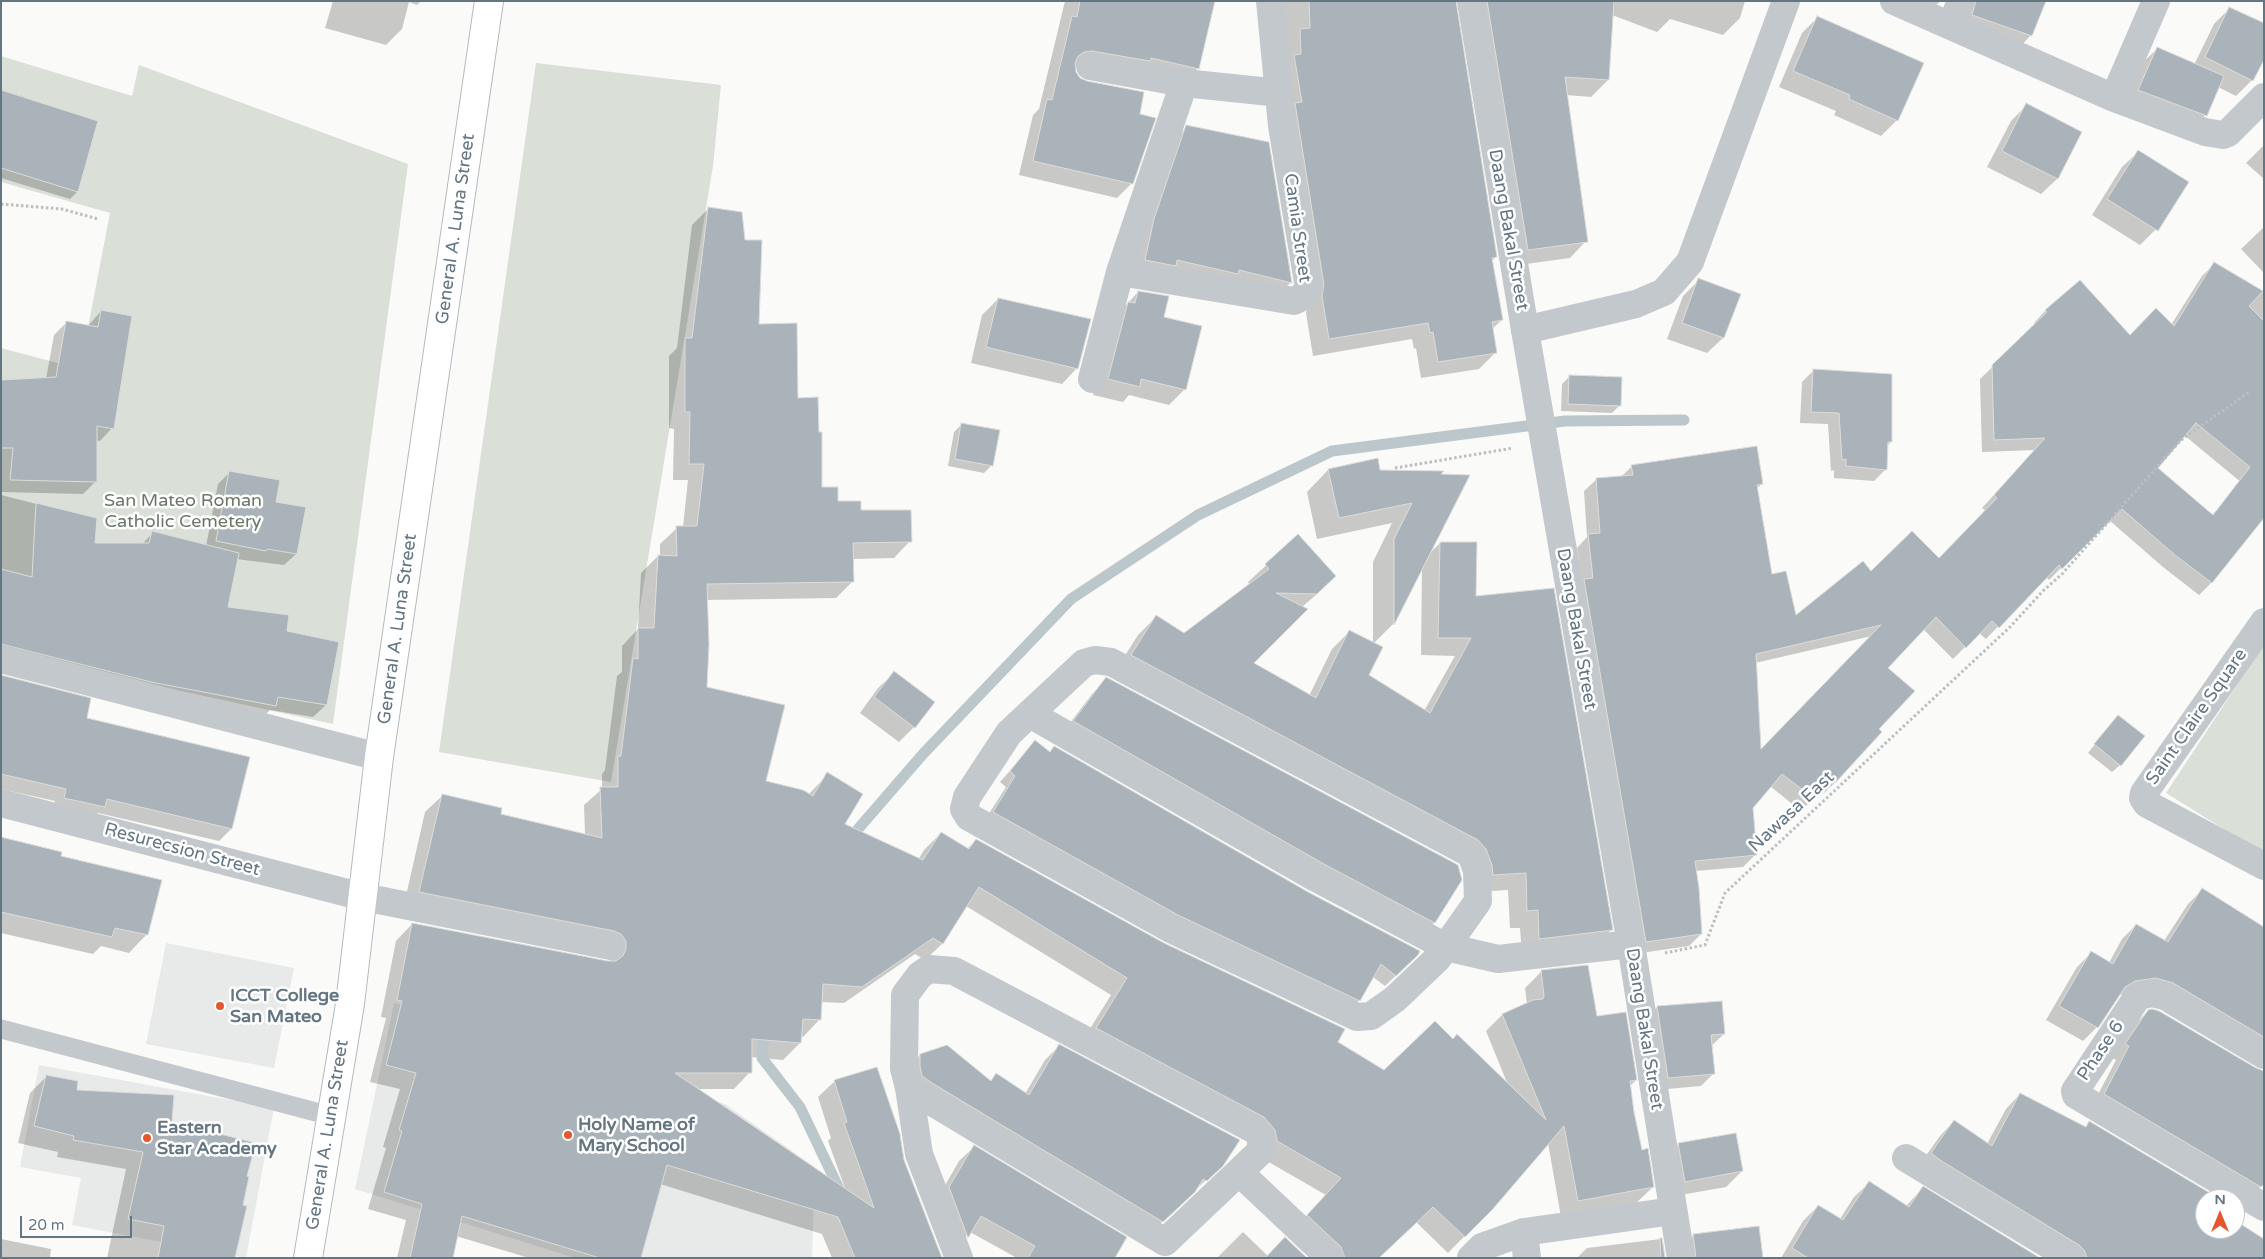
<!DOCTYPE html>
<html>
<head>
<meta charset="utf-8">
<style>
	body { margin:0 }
	#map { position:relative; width:2265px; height:1259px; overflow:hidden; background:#fafaf8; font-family:"Varela Round",sans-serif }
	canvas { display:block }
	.frame { position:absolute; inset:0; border:2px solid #657683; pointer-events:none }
	.north { position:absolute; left:2195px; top:1189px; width:50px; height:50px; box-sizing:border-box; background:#fff; border:1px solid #c1c8cd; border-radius:50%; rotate:0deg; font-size:14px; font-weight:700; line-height:20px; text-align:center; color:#657683 }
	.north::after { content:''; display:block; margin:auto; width:18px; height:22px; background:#e4572e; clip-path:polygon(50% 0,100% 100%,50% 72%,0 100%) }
	.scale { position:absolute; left:20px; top:1216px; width:112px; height:22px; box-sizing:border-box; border:2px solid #657683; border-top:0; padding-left:6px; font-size:15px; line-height:18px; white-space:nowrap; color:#657683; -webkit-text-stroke:4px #fff; paint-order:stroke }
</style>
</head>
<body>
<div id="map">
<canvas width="2265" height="1259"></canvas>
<div class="frame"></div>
<div class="north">N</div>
<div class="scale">20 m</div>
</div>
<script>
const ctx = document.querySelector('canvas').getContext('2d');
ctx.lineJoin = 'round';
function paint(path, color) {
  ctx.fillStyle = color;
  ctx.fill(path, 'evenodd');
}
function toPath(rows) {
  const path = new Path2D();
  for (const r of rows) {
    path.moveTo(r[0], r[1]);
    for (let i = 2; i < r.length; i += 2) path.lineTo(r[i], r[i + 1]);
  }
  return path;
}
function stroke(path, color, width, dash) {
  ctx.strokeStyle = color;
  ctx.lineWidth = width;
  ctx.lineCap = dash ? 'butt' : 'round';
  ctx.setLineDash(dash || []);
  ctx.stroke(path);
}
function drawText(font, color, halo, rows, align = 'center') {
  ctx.font = font + ' "Varela Round",sans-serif';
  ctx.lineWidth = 5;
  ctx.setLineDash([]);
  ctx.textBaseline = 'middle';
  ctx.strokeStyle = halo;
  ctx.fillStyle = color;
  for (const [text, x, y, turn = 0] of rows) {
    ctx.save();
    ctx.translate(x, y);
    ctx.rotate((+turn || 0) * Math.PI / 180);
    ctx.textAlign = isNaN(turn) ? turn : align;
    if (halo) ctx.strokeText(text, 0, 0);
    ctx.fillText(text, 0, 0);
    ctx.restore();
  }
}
paint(toPath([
	[166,943,294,968,274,1068,146,1044],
	[394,1003,477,1022,725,1104,815,1167,812,1258,575,1258,355,1189],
	[39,1065,274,1108,246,1258,72,1225,81,1178,20,1167]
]), '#e8e9e9');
paint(toPath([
	[1,56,132,96,139,65,408,164,333,724,1,652,1,348,80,369,110,213,1,182],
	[536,63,721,85,713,166,611,782,439,752],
	[2264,644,2264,854,2166,793]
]), '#dadfd7');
paint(toPath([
	[333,1,421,1,417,5,409,2,402,29,386,45,325,28],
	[1065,1,1214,1,1198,68,1183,83,1073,65,1074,71,1079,79,1138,115,1132,183,1117,198,1019,175,1033,115,1039,109],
	[1281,1,1438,1,1496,257,1491,261,1502,320,1492,329,1496,352,1479,369,1421,378,1416,348,1414,349,1412,339,1313,356,1306,313,1308,303],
	[1473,1,1745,1,1740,18,1723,35,1670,19,1657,32,1612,15,1608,80,1591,97,1566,95,1586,241,1570,258,1511,266],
	[1914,1,1941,1,1932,8],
	[1949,1,2045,1,2031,35,2016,51,1961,18],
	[2230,8,2252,80,2236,96,2218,87,2205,115,2190,131,2124,106,2141,64,2157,49,2194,65,2214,24],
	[1817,18,1897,120,1881,136,1834,115,1836,111,1779,87,1802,33],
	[1,90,25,97,24,99,85,166,77,192,70,199,1,178],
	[2027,105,2080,133,2057,179,2041,194,1987,167,2011,121],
	[1187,127,1291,282,1277,296,1132,274,1173,141],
	[2264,145,2264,179,2246,163],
	[2138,152,2156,229,2140,245,2092,215,2122,167],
	[708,209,744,241,758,325,797,399,821,488,836,503,859,512,910,541,894,558,853,559,853,581,836,598,706,600,706,688,765,782,809,794,828,774,843,825,918,860,924,850,941,833,967,849,976,840,1336,1043,1385,1072,1452,1041,1508,1085,1486,1031,1502,1015,1527,1004,1525,988,1542,971,1596,1017,1636,1080,1630,1086,1633,1112,1641,1151,1653,1187,1636,1203,1561,1217,1548,1143,1491,1209,1448,1253,1416,1222,1378,1258,1318,1258,1291,1232,1326,1195,1260,1157,1258,1147,1080,1045,1111,995,966,906,942,944,925,960,915,954,844,1003,821,1002,819,1020,803,1037,800,1036,800,1043,783,1060,750,1057,750,1072,734,1089,696,1089,846,1191,828,1141,831,1138,818,1097,835,1081,903,1160,940,1258,832,1258,822,1234,660,1184,639,1258,529,1258,456,1236,452,1258,397,1258,406,1220,368,1209,386,1148,383,1147,400,1089,370,1082,386,1018,381,1017,396,941,412,924,610,962,609,958,403,909,425,812,442,796,499,815,585,835,584,805,602,789,602,774,605,770,617,676,622,672,622,646,638,629,641,573,658,556,660,556,660,544,677,528,683,527,688,480,673,480,674,429,669,428,669,356,677,348,692,225],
	[2264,227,2264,273,2241,249],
	[2214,264,2264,293,2264,460,2242,483,2184,435,2157,468,2212,515,2219,508,2212,582,2199,595,2163,567,2109,520,2049,580,2046,577,1986,639,1979,633,1953,659,1923,629,1887,668,1878,729,1880,732,1836,782,1823,794,1821,791,1801,811,1770,786,1751,808,1756,854,1743,867,1695,871,1701,934,1689,946,1634,954,1577,548,1587,537,1584,491,1597,479,1621,477,1632,466,1762,484,1756,489,1771,576,1795,617,1871,573,1939,560,1986,511,1982,508,2035,450,1982,452,1980,379,2036,325,2034,323,2046,310,2130,337,2171,325,2202,276],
	[1872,636,1759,752,1755,663],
	[1699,280,1723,338,1707,353,1667,339,1683,296],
	[1138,292,1162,318,1185,389,1169,405,1129,395,1123,402,1093,395,1113,319],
	[998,299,1077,368,1062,384,971,363,982,315],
	[101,311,112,428,100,441,96,440,96,481,83,494,1,492,1,381,46,379,54,335,67,322,88,326],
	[1814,370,1891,442,1887,446,1886,469,1874,481,1834,478,1834,470,1831,471,1828,424,1800,423,1802,382],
	[1570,376,1620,405,1612,413,1561,411,1562,384],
	[962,424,992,465,984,473,948,466,954,432],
	[1377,460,1379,471,1441,472,1429,554,1440,543,1474,598,1611,930,1594,948,1522,956,1520,928,1510,928,1508,890,1475,892,1468,866,1114,673,1138,635,1156,617,1184,634,1250,585,1248,582,1298,536,1317,594,1302,607,1252,663,1309,696,1332,649,1350,631,1373,643,1373,562,1392,523,1317,539,1307,492,1328,470],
	[1422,567,1421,655,1455,656,1424,711,1368,676,1374,643,1393,624],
	[230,472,274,503,304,508,296,554,284,565,236,559,226,608,286,632,326,705,313,717,270,710,262,718,1,659,1,495,96,519,93,544,142,544,153,533,206,546,218,484],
	[894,673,914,727,899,742,860,713,878,688],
	[1,677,85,719,231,829,219,841,98,813,91,819,52,811,55,801,1,789],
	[1107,679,1460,879,1434,923,1419,937,1060,736,1092,694],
	[2111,724,2120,765,2112,772,2088,753],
	[1035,742,1049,753,1417,955,1385,986,1373,977,1359,1000,1348,1011,983,823,1006,787,1000,782],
	[1,838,147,934,129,953,101,946,93,954,1,933],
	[2202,890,2264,981,2264,1061,2141,991,2119,995,2097,1027,2083,1041,2046,1020,2077,967,2091,953,2109,963,2122,939,2136,925,2164,941,2188,904],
	[1657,1007,1724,1034,1711,1046,1713,1074,1701,1086,1656,1090,1645,1020],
	[2148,1011,2256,1070,2260,1187,2247,1200,2091,1108,2116,1060,2112,1058,2134,1025],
	[1059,1046,1206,1180,1147,1236,906,1069,920,1055,989,1082,996,1075,1025,1094,1045,1060],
	[47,1076,75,1091,171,1123,246,1177,234,1258,107,1258,126,1169,57,1157,58,1152,18,1143,30,1093],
	[2020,1094,2084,1128,2090,1123,2218,1199,2205,1199,2205,1229,2235,1229,2235,1209,2238,1222,2264,1239,2264,1258,2063,1258,1917,1168,1940,1136,1954,1121,1987,1144,2006,1109],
	[1679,1144,1742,1171,1726,1187,1669,1197,1663,1160],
	[974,1147,1113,1258,1017,1258,970,1232,953,1251,935,1203,959,1161],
	[1869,1183,1906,1206,1923,1188,2038,1258,1781,1258,1803,1221,1818,1206,1840,1219,1854,1197],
	[1243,1232,1268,1256,1305,1258,1217,1258],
	[1694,1235,1762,1258,1680,1258,1679,1250],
	[1,1239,51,1249,50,1258,1,1258],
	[1661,1239,1665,1258,1577,1258,1587,1248]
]), '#0003');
stroke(toPath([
	[851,842,858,829,923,754,1071,599,1198,515,1332,451,1565,421,1684,420],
	[765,1026,762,1058,800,1107,842,1195]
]), '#bbc7cb', 11);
const building = toPath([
	[1080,1,1215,1,1199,69,1151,58,1150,61,1092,51,1084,52,1078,56,1075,63,1076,72,1080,78,1087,81,1144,92,1140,114,1156,118,1133,184,1033,161,1047,99,1052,100,1072,16,1077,17,1080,1],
	[1309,1,1456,1,1497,257,1492,258,1503,320,1492,322,1497,353,1438,362,1433,332,1430,333,1428,323,1329,339,1322,296,1324,285,1295,103,1302,102,1294,55,1301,54,1300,29,1310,28,1309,1],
	[1487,1,1614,1,1609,80,1565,77,1588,242,1528,250,1487,1],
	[1976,1,2046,1,2032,36,1972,15,1976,1],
	[2229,7,2264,23,2264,60,2253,81,2205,57,2229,7],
	[1817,16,1924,63,1898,121,1849,99,1850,95,1793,71,1817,16],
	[2157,47,2224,76,2207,116,2138,90,2157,47],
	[1,90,98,121,78,192,1,168,1,90],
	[2026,103,2082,132,2058,179,2002,151,2026,103],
	[1186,125,1269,142,1292,283,1239,270,1238,274,1177,260,1176,266,1145,260,1154,219,1186,125],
	[2138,150,2189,182,2158,231,2107,199,2138,150],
	[708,207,742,212,745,240,762,240,759,324,797,323,798,398,818,397,819,432,822,432,822,487,838,487,838,501,861,501,861,510,911,510,912,542,853,543,854,582,707,584,709,645,707,687,785,705,766,781,803,790,813,796,827,772,863,794,845,824,923,860,941,832,969,849,976,839,1164,943,1345,1029,1338,1042,1384,1070,1435,1021,1453,1039,1457,1034,1546,1120,1502,1014,1533,1000,1543,999,1544,996,1541,970,1588,965,1597,1016,1626,1012,1637,1080,1630,1081,1634,1112,1642,1150,1648,1148,1654,1187,1578,1201,1564,1126,1492,1210,1465,1237,1433,1207,1379,1258,1345,1258,1341,1247,1307,1215,1341,1178,1277,1141,1275,1130,1264,1117,1096,1028,1127,978,979,887,943,944,933,938,862,987,823,984,821,1020,803,1019,801,1043,752,1039,752,1073,675,1073,874,1208,844,1123,847,1122,834,1080,877,1067,900,1134,904,1160,942,1258,855,1258,838,1217,667,1165,641,1258,600,1258,462,1216,453,1258,410,1258,422,1204,384,1192,402,1131,399,1130,416,1073,386,1065,402,1001,397,1000,412,923,608,961,616,961,623,956,626,949,626,941,621,934,614,931,419,892,442,794,502,808,501,814,602,838,600,787,618,787,618,756,621,756,633,658,638,659,638,628,654,628,658,555,677,556,676,526,697,526,704,464,689,464,690,412,685,412,685,338,692,338,708,207],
	[2214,262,2263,291,2249,306,2264,321,2264,518,2212,583,2175,555,2122,509,2062,569,2059,565,1999,628,1992,621,1966,648,1936,617,1888,668,1915,691,1879,729,1882,732,1836,782,1834,780,1815,799,1782,774,1753,808,1757,855,1695,861,1699,888,1702,934,1646,942,1584,579,1593,578,1588,534,1600,533,1596,478,1633,475,1631,465,1757,446,1763,484,1757,485,1772,574,1786,571,1796,615,1863,561,1871,571,1912,531,1939,558,1997,498,1994,495,2045,438,1994,440,1992,365,2047,312,2045,310,2080,280,2130,335,2156,308,2174,326,2214,262],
	[2196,423,2250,467,2213,515,2158,468,2196,423],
	[1881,625,1761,749,1756,654,1881,625],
	[1698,278,1741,294,1724,338,1682,323,1698,278],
	[1138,291,1169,296,1164,317,1202,326,1186,390,1141,379,1140,387,1108,379,1128,302,1135,303,1138,291],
	[998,298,1091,319,1078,369,986,347,998,298],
	[101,310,132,316,114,429,97,426,97,482,10,480,13,448,1,448,1,380,56,377,66,321,98,327,101,310],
	[1813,369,1892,374,1892,442,1888,442,1887,470,1846,466,1846,459,1842,460,1839,413,1811,412,1813,369],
	[1569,375,1622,377,1621,406,1568,404,1569,375],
	[961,423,1000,430,993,466,955,459,961,423],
	[1378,458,1380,470,1444,471,1441,474,1470,475,1394,625,1394,539,1412,503,1339,518,1328,469,1378,458],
	[229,471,280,480,276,502,306,507,297,554,267,549,266,551,216,541,229,471],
	[36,503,97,518,95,543,149,543,152,531,239,553,228,607,289,615,287,631,339,642,327,705,278,697,276,706,151,682,1,644,1,569,32,577,36,503],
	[1298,534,1336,576,1317,594,1276,593,1308,609,1254,663,1316,698,1349,630,1383,647,1369,675,1430,713,1471,638,1438,638,1440,542,1477,542,1476,596,1554,588,1613,930,1539,939,1538,910,1527,911,1526,873,1493,875,1492,865,1486,849,1478,840,1131,655,1156,615,1184,633,1269,569,1265,564,1298,534],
	[894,671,935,702,915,728,874,697,894,671],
	[1,675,91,698,87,718,250,757,232,829,107,799,105,807,64,798,66,789,1,774,1,675],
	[1106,677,1458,865,1462,880,1435,923,1324,864,1073,721,1106,677],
	[2118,715,2145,736,2121,766,2094,744,2118,715],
	[1035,740,1050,752,1054,746,1308,892,1420,951,1418,955,1396,976,1381,964,1360,1001,1178,915,993,812,1015,776,1010,771,1035,740],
	[1,837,62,852,61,856,162,880,148,935,115,928,112,937,1,912,1,837],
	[2202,888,2264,927,2264,1037,2173,983,2156,978,2135,981,2125,987,2098,1028,2059,1006,2091,951,2113,964,2136,924,2168,942,2202,888],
	[1722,1001,1725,1034,1711,1035,1715,1074,1668,1078,1657,1006,1722,1001],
	[2152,1009,2159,1011,2256,1068,2264,1071,2264,1184,2261,1187,2104,1094,2129,1046,2125,1044,2148,1010,2152,1009],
	[1059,1044,1240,1140,1223,1166,1207,1181,1203,1179,1195,1192,1163,1222,932,1083,922,1076,920,1066,920,1054,947,1045,991,1081,996,1073,1029,1095,1059,1044],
	[46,1075,78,1081,77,1090,174,1095,172,1122,256,1143,247,1176,249,1177,243,1205,247,1206,235,1258,158,1258,164,1226,128,1219,143,1152,73,1140,74,1136,34,1126,46,1075],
	[2020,1093,2086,1127,2089,1121,2220,1199,2205,1199,2205,1229,2235,1229,2235,1208,2245,1214,2239,1223,2264,1239,2264,1258,2087,1258,2084,1250,2079,1245,1940,1160,1931,1153,1954,1120,1992,1146,2020,1093],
	[1736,1133,1743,1171,1685,1182,1678,1143,1736,1133],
	[974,1145,1127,1237,1115,1258,1028,1258,1035,1246,981,1216,968,1238,949,1187,974,1145],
	[1869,1181,1909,1207,1923,1186,2040,1258,1808,1258,1792,1248,1818,1205,1843,1220,1869,1181],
	[1759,1226,1763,1258,1696,1258,1693,1234,1759,1226],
	[1285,1237,1307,1258,1265,1258,1285,1237],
	[1660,1238,1662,1238,1665,1258,1661,1258,1660,1238]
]);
paint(building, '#aab3b9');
stroke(building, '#dcdcda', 1);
const primary = toPath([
	[308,1258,350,1004,379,757,489,1]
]);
stroke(primary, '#b5babe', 30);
stroke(toPath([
	[1,204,62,209,98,219],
	[1395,468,1513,448],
	[1665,953,1705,945,1725,893,2010,627,2043,591,2062,574,2181,440,2249,392]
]), '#bbbfc2', 3, [2.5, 2.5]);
stroke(toPath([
	[1,1029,331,1116]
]), '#c3c8cc', 19);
stroke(toPath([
	[1894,1,2114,98,2205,132,2223,135,2228,133,2264,97],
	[1951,26,1961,1],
	[1090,66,1184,83,1280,93],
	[2114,98,2156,1],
	[1120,272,1294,301,1302,297,1309,288,1282,126,1270,1],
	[1525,330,1636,304,1664,292,1690,262,1786,1],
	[1092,379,1120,272,1184,83],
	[2264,622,2144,793,2143,798,2147,804,2264,866],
	[1,659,379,757],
	[1095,660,1111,662,1471,854,1477,870,1478,901,1438,958,1395,999,1371,1016,1357,1017,1171,929,969,817,964,809,967,797,1009,733,1084,663,1095,660],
	[1030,714,1316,878,1446,947,1498,959,1631,944],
	[1,803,363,897,611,946],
	[929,969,954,971,1257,1131,1261,1138,1261,1151,1165,1242,909,1088,904,1068,905,995,920,975,929,969],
	[2264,1055,2165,996,2152,993,2138,996,2075,1091,2076,1095,2264,1207],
	[909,1088,919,1154,959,1258],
	[1906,1158,2071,1258],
	[1240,1173,1330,1258],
	[1524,1232,1527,1258],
	[1471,1258,1482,1247,1524,1232,1673,1211]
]), '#c3c8cc', 28);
stroke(toPath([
	[1471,1,1525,330,1631,944,1681,1258]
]), '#c3c8cc', 28);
stroke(primary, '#fff', 28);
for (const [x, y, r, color] of [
	[220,1006,5,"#e4572e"],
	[568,1135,5,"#e4572e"],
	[147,1138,5,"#e4572e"]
]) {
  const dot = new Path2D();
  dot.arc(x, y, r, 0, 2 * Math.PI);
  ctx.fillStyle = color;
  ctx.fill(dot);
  stroke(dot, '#fff', 2);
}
drawText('18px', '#657683', '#fff', [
	["Camia Street",1297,228,82],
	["General A. Luna Street",456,229,-82],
	["Daang Bakal Street",1508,230,80],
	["General A. Luna Street",398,629,-82],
	["Daang Bakal Street",1576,629,80],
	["Saint Claire Square",2197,717,-55],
	["Nawasa East",1792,812,-43],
	["Resurecsion Street",182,850,15],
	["Daang Bakal Street",1644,1029,81],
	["Phase 6",2101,1051,-56],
	["General A. Luna Street",328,1135,-81]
]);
drawText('18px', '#687a64', '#fff', [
	["San Mateo Roman",183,501],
	["Catholic Cemetery",183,522]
]);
drawText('bold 18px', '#657683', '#fff', [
	["ICCT College",230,996],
	["San Mateo",230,1017],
	["Holy Name of",578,1125],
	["Mary School",578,1146],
	["Eastern",157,1128],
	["Star Academy",157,1149]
], 'left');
</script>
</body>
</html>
